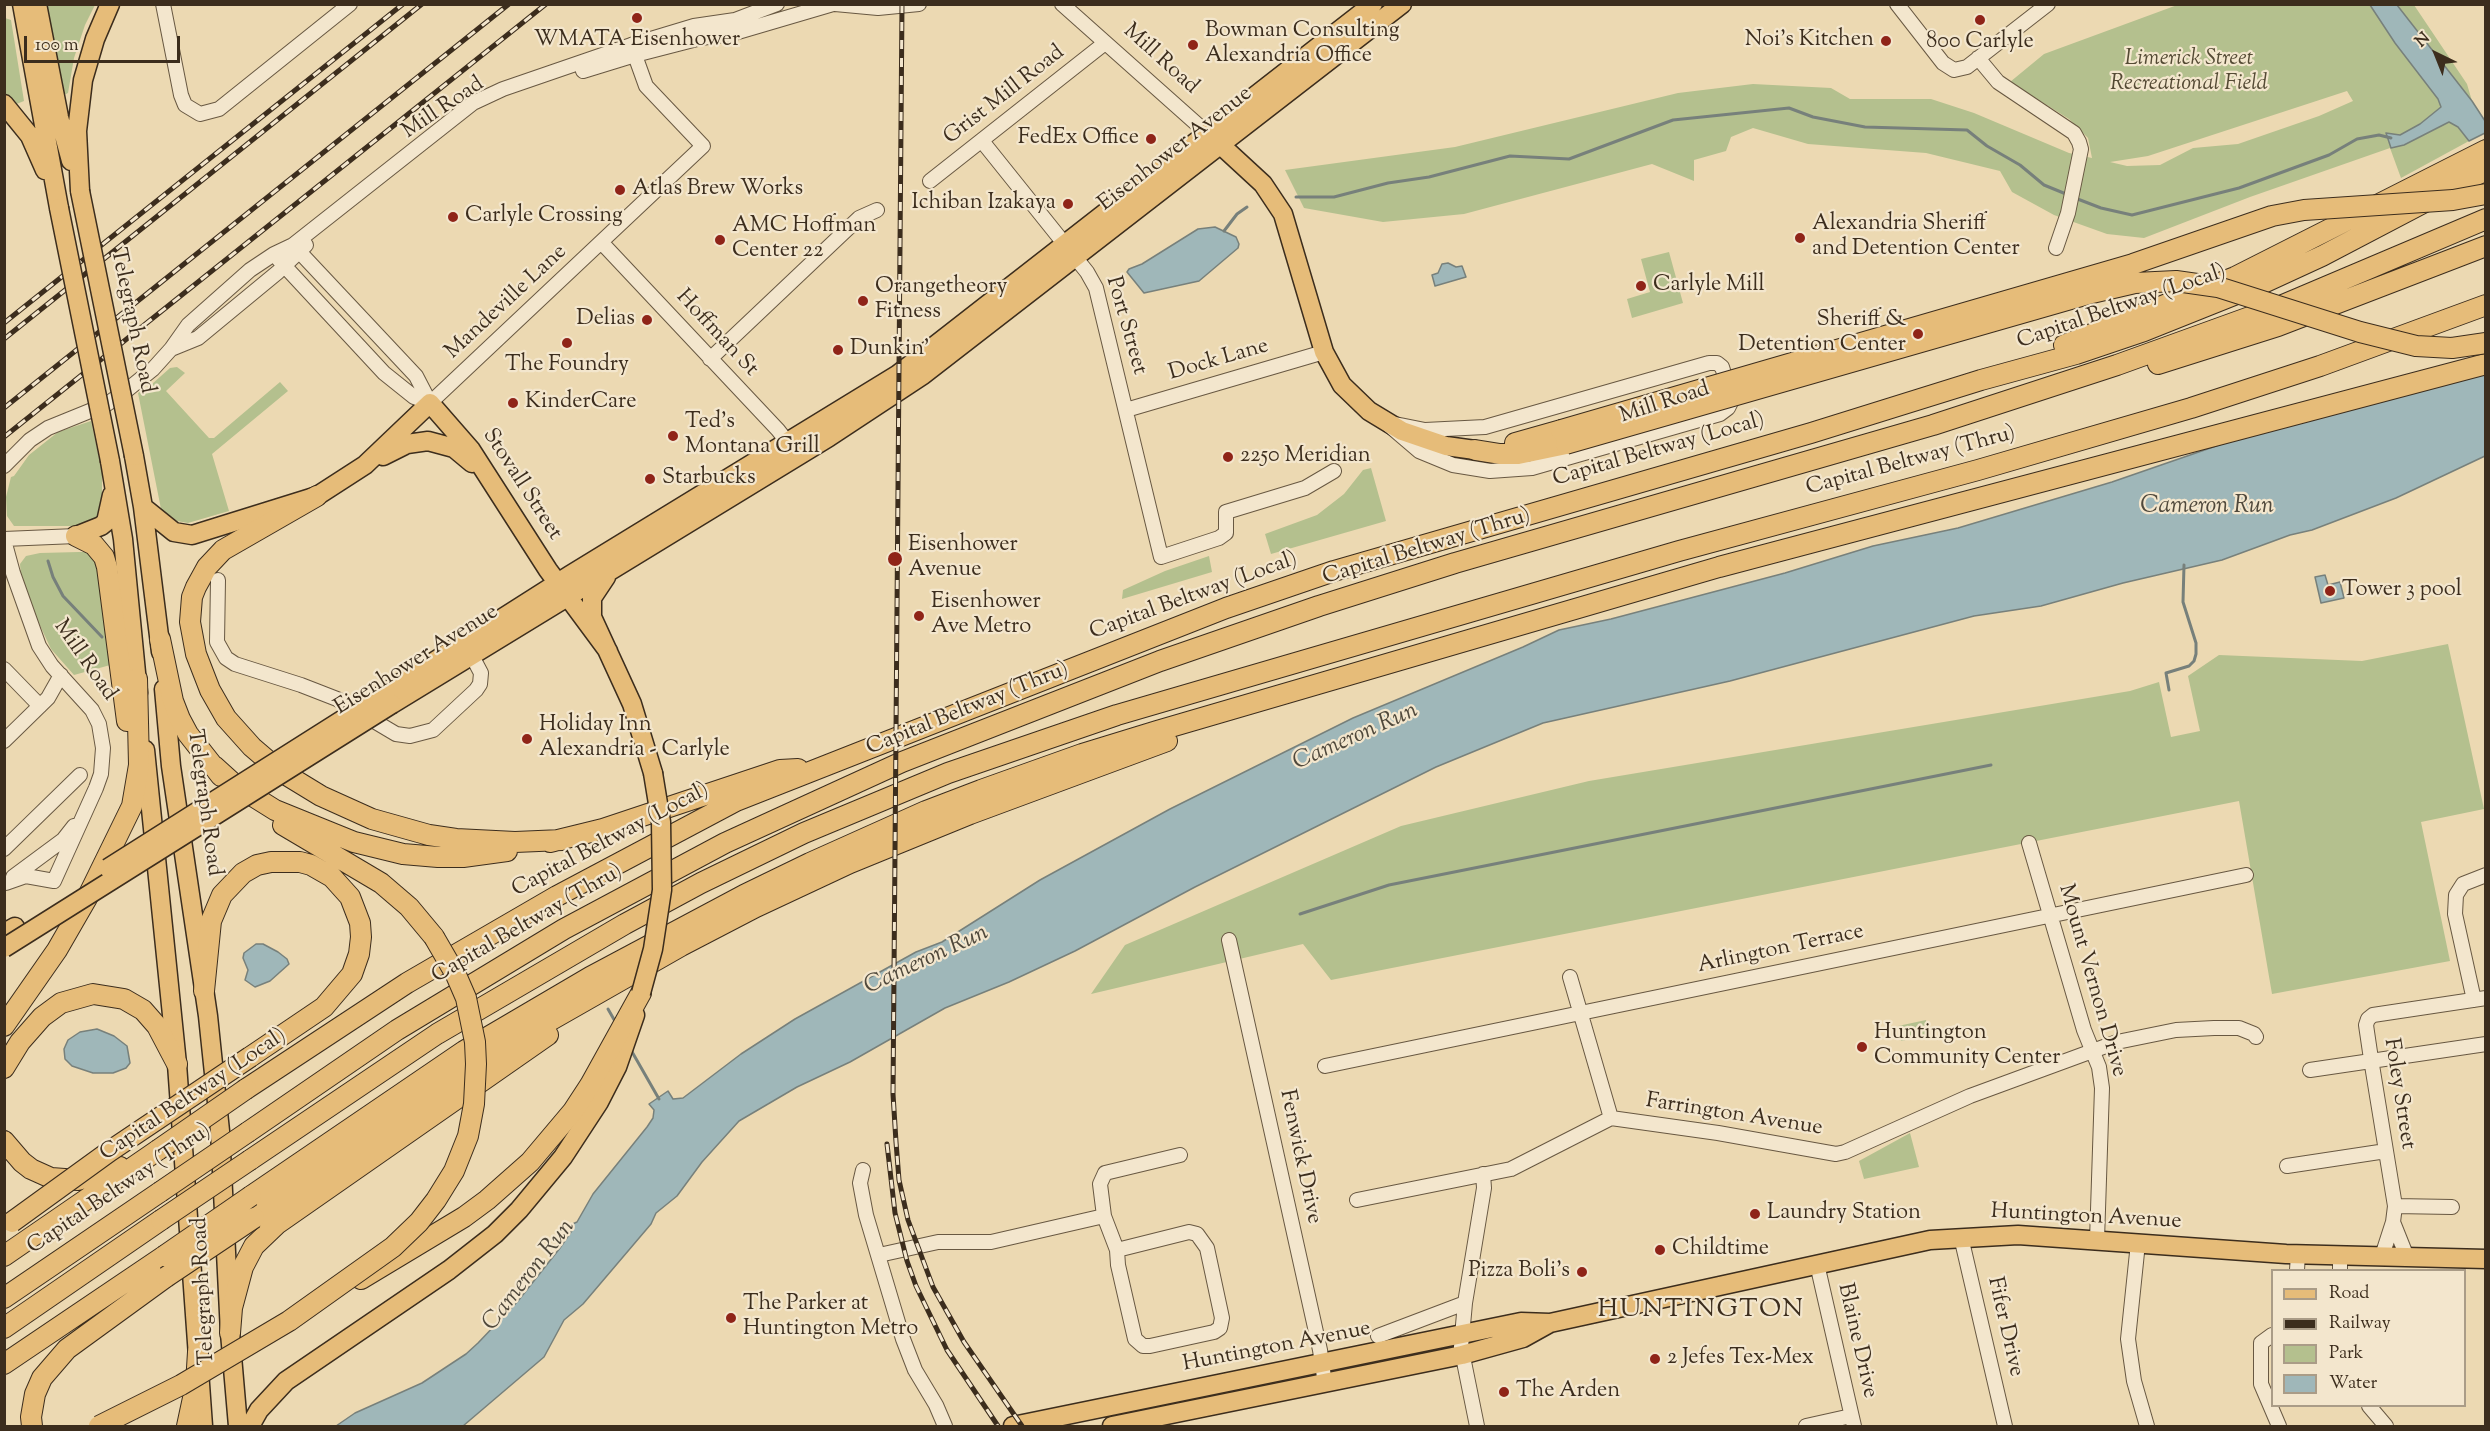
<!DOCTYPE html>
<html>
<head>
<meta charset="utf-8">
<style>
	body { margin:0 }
	#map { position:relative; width:2490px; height:1431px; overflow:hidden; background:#ecd9b2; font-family:"Sorts Mill Goudy",serif }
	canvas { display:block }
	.frame { position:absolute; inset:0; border:6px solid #3c2d1d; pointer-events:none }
	.legend { position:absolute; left:2271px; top:1269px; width:195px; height:138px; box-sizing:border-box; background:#f3e6cd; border:2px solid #aa9c87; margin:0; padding:8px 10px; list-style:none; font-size:18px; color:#3c2d1d }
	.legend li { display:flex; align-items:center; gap:12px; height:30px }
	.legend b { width:30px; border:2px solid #aa9c87 }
	.north { position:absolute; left:2406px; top:24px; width:60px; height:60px; -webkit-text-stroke:4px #f3e6cd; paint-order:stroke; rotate:317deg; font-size:16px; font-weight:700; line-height:24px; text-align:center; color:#3c2d1d }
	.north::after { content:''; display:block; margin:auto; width:21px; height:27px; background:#3c2d1d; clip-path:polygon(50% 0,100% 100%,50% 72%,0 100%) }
	.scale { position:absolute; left:24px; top:36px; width:156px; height:27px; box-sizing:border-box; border:3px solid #3c2d1d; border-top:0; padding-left:8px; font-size:18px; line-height:21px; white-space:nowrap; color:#3c2d1d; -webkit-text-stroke:4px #f3e6cd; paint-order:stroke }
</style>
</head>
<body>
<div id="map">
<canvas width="2490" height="1431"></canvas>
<div class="frame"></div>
<ul class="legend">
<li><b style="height:8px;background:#e6bc79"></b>Road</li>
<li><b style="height:8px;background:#3c2d1d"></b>Railway</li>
<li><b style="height:16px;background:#b4c08e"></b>Park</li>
<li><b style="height:16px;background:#9fb7b9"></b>Water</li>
</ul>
<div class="north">N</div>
<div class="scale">100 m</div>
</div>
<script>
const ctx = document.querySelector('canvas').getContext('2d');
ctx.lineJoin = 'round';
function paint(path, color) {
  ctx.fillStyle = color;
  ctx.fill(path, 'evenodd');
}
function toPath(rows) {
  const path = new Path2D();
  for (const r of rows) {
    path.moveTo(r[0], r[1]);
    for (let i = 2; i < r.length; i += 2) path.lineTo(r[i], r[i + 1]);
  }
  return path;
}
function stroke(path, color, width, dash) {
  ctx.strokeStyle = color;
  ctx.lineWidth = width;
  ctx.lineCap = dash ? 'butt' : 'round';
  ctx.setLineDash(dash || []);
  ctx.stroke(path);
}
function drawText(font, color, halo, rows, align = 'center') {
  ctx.font = font + ' "Sorts Mill Goudy",serif';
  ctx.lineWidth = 4.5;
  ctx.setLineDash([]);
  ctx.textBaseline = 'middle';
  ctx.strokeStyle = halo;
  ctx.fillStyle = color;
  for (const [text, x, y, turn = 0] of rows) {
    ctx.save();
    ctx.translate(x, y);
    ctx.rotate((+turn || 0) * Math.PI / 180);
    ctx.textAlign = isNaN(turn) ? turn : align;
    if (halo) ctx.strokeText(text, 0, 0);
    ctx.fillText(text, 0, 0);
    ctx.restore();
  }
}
paint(toPath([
	[2180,4,2370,5,2395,43,2439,99,2441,107,2420,124,2400,135,2404,145,2449,122,2458,127,2469,141,2401,178,2390,148,2250,197,2144,238,2107,234,2054,215,2012,192,2000,171,1926,153,1808,144,1753,128,1731,137,1726,151,1694,160,1694,181,1652,164,1464,214,1383,222,1304,208,1285,170,1455,147,1678,93,1753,84,1831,88,1850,99,1931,99,1974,113,2069,153,2092,158,2088,138,2069,119,2010,82,2044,54],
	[2347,91,2353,101,2319,116,2238,144,2193,148,2160,165,2127,166,2110,162,2148,156],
	[45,5,95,5,85,25,74,58,68,93,62,96],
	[2397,5,2414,5,2467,84,2472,101],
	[5,18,11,20,24,101,14,105,5,97],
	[1669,252,1683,303,1632,318,1627,299,1650,292,1641,259],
	[177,367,185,373,166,391,209,438,214,438,280,382,288,391,212,454,229,511,188,523,177,521,161,509,138,393,152,384,170,368],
	[91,421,102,472,102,507,95,520,78,526,14,526,7,516,6,497,11,477,14,476,29,455,58,432],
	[1371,468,1386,521,1271,554,1265,534,1317,515,1344,494,1363,470],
	[79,552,85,552,99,562,114,664,74,675,51,649,36,617,21,576,20,564,26,556,40,553],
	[1209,556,1212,572,1122,599,1123,590,1165,571],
	[2448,644,2484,809,2421,822,2450,961,2272,994,2239,801,1331,980,1303,944,1091,994,1125,945,1401,826,1589,781,2130,691,2159,682,2171,737,2200,731,2188,676,2219,655,2362,661],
	[1926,1020,1929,1035,1901,1041,1898,1026],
	[1910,1133,1919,1167,1864,1179,1859,1161]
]), '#b4c08e');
const water = toPath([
	[2370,5,2397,5,2472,101,2485,121,2485,133,2469,141,2458,127,2449,122,2404,145,2391,148,2386,133,2400,135,2420,124,2441,107,2438,99,2395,43,2370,5],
	[1215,227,1236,237,1239,244,1238,248,1199,281,1144,293,1127,272,1129,269,1142,264,1198,229,1215,227],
	[1448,263,1456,267,1462,266,1466,277,1435,286,1432,275,1438,273,1442,264,1448,263],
	[2485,353,2485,456,2396,498,2312,530,2290,535,2222,560,2123,583,2041,606,1974,616,1730,681,1543,723,1436,767,1195,887,1075,951,1009,982,945,1008,850,1062,797,1087,739,1121,702,1162,677,1196,656,1213,651,1224,583,1304,564,1320,544,1357,463,1426,336,1426,355,1413,422,1383,466,1354,478,1343,518,1301,560,1248,573,1229,568,1226,577,1222,593,1194,647,1127,653,1118,654,1110,649,1104,668,1091,673,1099,683,1098,741,1054,795,1019,916,952,942,942,1040,880,1170,809,1353,718,1523,647,1559,630,1611,619,1785,573,1873,546,1958,528,2112,482,2485,353],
	[2325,575,2328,585,2340,582,2344,598,2321,603,2315,577,2325,575],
	[256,944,263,944,278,952,287,959,289,964,270,981,255,987,245,980,248,970,243,958,244,953,256,944],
	[97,1029,114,1036,127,1046,130,1063,126,1068,113,1073,93,1073,72,1066,65,1059,64,1049,68,1040,80,1032,97,1029]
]);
paint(water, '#9fb7b9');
stroke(water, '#77807b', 1.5);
stroke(toPath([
	[1296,197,1334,197,1388,183,1429,177,1510,156,1569,159,1673,120,1789,108,1813,117,1865,127,1967,130,1987,146,2020,165,2044,185,2066,194],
	[2075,198,2101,208,2132,215,2239,188,2329,155,2357,139,2379,135,2391,138],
	[1224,231,1237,214,1247,207],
	[48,561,53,577,63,596,102,637],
	[2169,690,2166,673,2189,666,2194,661,2196,654,2196,643,2183,602,2184,565],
	[1300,914,1389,885,1991,765],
	[608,1009,616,1023],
	[631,1050,659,1099]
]), '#77807b', 3);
const minor = toPath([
	[163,4,181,95,185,105,200,114,219,109,350,4],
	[835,4,878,8,919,4],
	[1062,4,1208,134],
	[1897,4,1943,63,1954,70,1967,67,2048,4],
	[1978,58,1998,82,2074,133,2079,142,2081,149,2068,213,2056,248],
	[583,71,635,55,701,38,731,34,833,4],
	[982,141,1087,272,1096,288,1161,557,1219,538,1226,533,1226,512,1305,488,1334,471],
	[930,181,1105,43],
	[602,243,778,430,792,448],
	[293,245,416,376,430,403],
	[279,260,384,373,414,397,430,403],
	[171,349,198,338,278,272,306,245],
	[710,359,859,218,877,210],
	[1709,363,1717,363,1722,367,1732,400,1728,408,1720,414,1532,468,1490,471,1453,465,1419,451,1385,422,1425,430,1485,427,1709,363],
	[430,403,703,146,646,86,632,47],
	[1126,410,1324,352],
	[4,466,30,440,48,428,107,404,127,390,153,369,171,349,188,325,250,270,274,254,293,245,473,103,503,89,631,45,694,26,735,20,777,4],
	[4,539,76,536],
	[4,540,13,573,39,646,52,666,92,710,99,724,103,748,101,774,96,788,54,881,26,876,6,883],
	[218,580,217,642,226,658,235,664,301,685,337,699,396,734,410,736,433,730,476,690,480,684,481,673,472,656],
	[4,669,40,706],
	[4,741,48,698,61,675],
	[2029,843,2084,1030,2099,1067,2102,1088,2097,1240],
	[4,849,80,775],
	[13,877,63,840,74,826],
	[1229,940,1320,1350,1325,1384],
	[1570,977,1611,1118],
	[2474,1000,2455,914,2456,895,2463,884,2486,875],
	[1325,1066,2246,875],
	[2310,1070,2486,1044],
	[2287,1166,2386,1151],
	[863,1170,860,1183,866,1215,903,1339,915,1370,936,1405,945,1426],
	[1357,1200,1511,1169,1611,1118,1718,1133,1836,1154,1845,1152,1970,1096,2117,1042,2176,1030,2214,1028,2239,1028,2254,1034,2256,1037],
	[2395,1206,2452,1207],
	[2393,1222,2407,1257],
	[1961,1237,2005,1426],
	[2138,1243,2128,1339,2134,1381,2147,1426],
	[1117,1250,1189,1232,1197,1234,1207,1248,1222,1318,1220,1328,1214,1332,1150,1346,1143,1346,1135,1339,1118,1265,1117,1250,1104,1216,1100,1184,1105,1173,1180,1155],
	[879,1255,938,1242,991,1242,1104,1216],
	[2382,1256,2393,1222,2395,1206,2371,1059,2366,1025,2368,1019,2373,1015,2486,998],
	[1817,1264,1854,1426],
	[2297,1270,2298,1254],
	[2340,1270,2340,1256],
	[2272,1335,2261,1343,2261,1384,2279,1426],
	[1378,1336,1465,1303],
	[2369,1406,2386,1426],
	[1477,1426,1461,1347,1465,1303,1484,1188,1483,1174],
	[1806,1426,1851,1416]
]);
const major = toPath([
	[22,4,59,208],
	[37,4,59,117,71,161],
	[4,104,30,136,45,170],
	[1212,137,1263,184,1283,214,1324,352,1342,385,1369,411,1402,431,1446,446,1475,450],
	[80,191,77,131,83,80,95,39,110,4],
	[134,456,143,507,161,652],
	[383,456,407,444,428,441,454,448,472,463],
	[110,461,123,539,138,693],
	[143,507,174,532,192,535,317,496,365,465,430,403,471,450,548,570,608,651],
	[76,536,101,526,106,522,112,495],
	[606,577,592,598,592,617,632,704,653,773],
	[164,689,171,766,208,1016,220,1131,230,1333,238,1426],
	[386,692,570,575,897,375,1373,4],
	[392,704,829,437,923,375,1402,4],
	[145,750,177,1064,203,1426],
	[4,933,15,927],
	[250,1426,259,1410,286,1381,449,1270,495,1234,519,1210,563,1157,599,1102,617,1067,635,1015],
	[1013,1426,1521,1322,1550,1323,1930,1240,2018,1235,2286,1254,2486,1259],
	[1112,1426,1462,1355,1523,1338,1550,1323]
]);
const highway = toPath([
	[2064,345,2235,277,2486,150],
	[2158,364,2278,326,2486,246],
	[1515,443,1561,430],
	[1475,450,1500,454,1518,454,1566,444],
	[317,496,223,550,207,567,196,587,192,597,190,622,196,654,210,690,226,718,252,747,280,771,321,796,372,819,429,835,456,839,515,842,562,840],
	[76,536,94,545,104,557,107,567,127,721],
	[160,639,173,701,180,719,188,734,221,776],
	[214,766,235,785,275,810,354,842,403,854,438,857,463,857,507,851],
	[283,825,381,883,409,907,434,937],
	[550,842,603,829,780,770,798,769],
	[204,991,211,921,222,895,243,873,257,865,271,862,300,862,311,865,332,877,350,897,360,923,361,937,359,954,352,974,324,1007,250,1057],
	[4,1026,57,950,87,898,132,806,139,765,137,679],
	[4,1068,20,1042,42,1017,61,1003,93,994,124,999,143,1010,157,1026,177,1064],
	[246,1089,407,983,557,896,736,801,1226,608,1334,571,1811,433,1981,380,2076,354,2144,331,2259,285,2322,256,2486,170],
	[248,1132,397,1030,564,929,725,843,902,762,1160,661,1319,606,1455,563,1933,425,2117,365,2283,305,2486,219],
	[4,1141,22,1162,31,1169,51,1178,78,1180,120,1167],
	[250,1160,437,1034,625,924,701,883,804,833,948,773,1117,715,1679,551,1978,470,2191,408,2320,366,2486,305],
	[251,1196,464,1051,590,977,744,895,810,863,926,811,981,790,1082,754,1157,731,1719,567,2486,364],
	[254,1218,430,1096,509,1044,681,946,756,907,850,863,970,814,1167,741],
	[4,1256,158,1150],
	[361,1279,464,1217,487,1200,530,1162,573,1111,590,1085,641,993],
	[4,1298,160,1192],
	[4,1328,161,1220],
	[230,1333,232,1308,243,1267,254,1246,277,1224,548,1035],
	[4,1364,164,1256],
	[32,1426,31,1417,35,1394,42,1378,67,1349,166,1277],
	[187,1426,196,1384,198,1352]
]);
stroke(minor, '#685842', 16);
stroke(major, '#3c2d1d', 21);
stroke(highway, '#3c2d1d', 22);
stroke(minor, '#f3e6cd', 14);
stroke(major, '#e6bc79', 18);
stroke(highway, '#e6bc79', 20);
const rail = toPath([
	[902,4,893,1094,896,1142,899,1180,908,1220,933,1287,964,1342,1022,1426],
	[4,323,403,4],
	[4,339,422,4],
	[4,408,509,4],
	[4,437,546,4],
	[887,1144,895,1213,907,1261,916,1286,947,1350,998,1426]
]);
stroke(rail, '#3c2d1d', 5);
stroke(rail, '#f3e6cd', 3, [9]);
const majorBridge = toPath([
	[80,191,134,456],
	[59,208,110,461],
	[108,868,386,692],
	[4,948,392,704],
	[641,993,653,949,662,890,661,822,653,773]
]);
const highwayBridge = toPath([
	[1561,430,2133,264,2272,216,2304,210,2453,200,2486,194],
	[1566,444,2092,293,2135,283,2176,281,2218,287,2360,332,2416,346,2452,348,2486,343],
	[158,1150,246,1089],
	[160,1192,248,1132],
	[161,1220,250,1160],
	[12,1222,110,1151,250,1057],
	[164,1256,251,1196],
	[166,1277,254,1218],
	[99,1426,181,1385,289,1321,393,1247,419,1222,436,1200,454,1171,468,1136,474,1104,476,1064,475,1042,466,998,456,975,434,937]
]);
stroke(majorBridge, '#3c2d1d', 21, []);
stroke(highwayBridge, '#3c2d1d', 22, []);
stroke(majorBridge, '#e6bc79', 18);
stroke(highwayBridge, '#e6bc79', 20);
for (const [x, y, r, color] of [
	[637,18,6,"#8f2418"],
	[1980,20,6,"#8f2418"],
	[1886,41,6,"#8f2418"],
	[1193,45,6,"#8f2418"],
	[1151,139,6,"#8f2418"],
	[620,190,6,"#8f2418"],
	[1068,204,6,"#8f2418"],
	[453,217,6,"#8f2418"],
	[1800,238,6,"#8f2418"],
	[720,240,6,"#8f2418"],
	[1641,286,6,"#8f2418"],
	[863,301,6,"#8f2418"],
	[647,320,6,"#8f2418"],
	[1918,334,6,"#8f2418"],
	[567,343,6,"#8f2418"],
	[838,350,6,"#8f2418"],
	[513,403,6,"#8f2418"],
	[673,436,6,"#8f2418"],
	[1228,457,6,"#8f2418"],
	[650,479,6,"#8f2418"],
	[895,559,8,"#8f2418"],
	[2330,591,6,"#8f2418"],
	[919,616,6,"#8f2418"],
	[527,739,6,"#8f2418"],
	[1862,1047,6,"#8f2418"],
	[1755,1214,6,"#8f2418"],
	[1660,1250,6,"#8f2418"],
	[1582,1272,6,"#8f2418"],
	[731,1318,6,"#8f2418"],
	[1655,1359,6,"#8f2418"],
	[1504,1392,6,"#8f2418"]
]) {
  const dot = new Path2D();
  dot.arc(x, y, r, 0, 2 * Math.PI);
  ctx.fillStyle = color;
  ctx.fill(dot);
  stroke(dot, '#f3e6cd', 2);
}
drawText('22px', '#3c2d1d', '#f3e6cd', [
	["Bowman Consulting",1205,32],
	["Alexandria Office",1205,57],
	["WMATA Eisenhower",637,41,"center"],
	["Noi's Kitchen",1874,41,"right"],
	["800 Carlyle",1980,43,"center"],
	["FedEx Office",1139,139,"right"],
	["Atlas Brew Works",632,190],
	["Ichiban Izakaya",1056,204,"right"],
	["Carlyle Crossing",465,217],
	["Alexandria Sheriff",1812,225],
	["and Detention Center",1812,250],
	["AMC Hoffman",732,227],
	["Center 22",732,252],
	["Carlyle Mill",1653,286],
	["Orangetheory",875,288],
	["Fitness",875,313],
	["Delias",635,320,"right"],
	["Sheriff &",1906,321,"right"],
	["Detention Center",1906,346,"right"],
	["Dunkin'",850,350],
	["The Foundry",567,366,"center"],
	["KinderCare",525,403],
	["Ted's",685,423],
	["Montana Grill",685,448],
	["2250 Meridian",1240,457],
	["Starbucks",662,479],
	["Eisenhower",908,546],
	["Avenue",908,571],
	["Tower 3 pool",2342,591],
	["Eisenhower",931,603],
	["Ave Metro",931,628],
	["Holiday Inn",539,726],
	["Alexandria - Carlyle",539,751],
	["Huntington",1874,1034],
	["Community Center",1874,1059],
	["Laundry Station",1767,1214],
	["Childtime",1672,1250],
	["Pizza Boli's",1570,1272,"right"],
	["The Parker at",743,1305],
	["Huntington Metro",743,1330],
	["2 Jefes Tex-Mex",1667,1359],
	["The Arden",1516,1392]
], 'left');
drawText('22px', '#3c2d1d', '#f3e6cd', [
	["Mill Road",1160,60,42],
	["Grist Mill Road",1005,96,-38],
	["Mill Road",444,109,-34],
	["Eisenhower Avenue",1176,150,-38],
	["Mandeville Lane",507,303,-43],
	["Capital Beltway (Local)",2122,308,-19],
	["Telegraph Road",131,321,78],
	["Port Street",1125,326,74],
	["Hoffman St",716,334,47],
	["Dock Lane",1219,361,-16],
	["Mill Road",1665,404,-18],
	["Capital Beltway (Local)",1659,451,-16],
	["Capital Beltway (Thru)",1911,462,-15],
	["Stovall Street",521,485,57],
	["Capital Beltway (Thru)",1427,548,-17],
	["Capital Beltway (Local)",1194,597,-20],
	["Mill Road",84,661,55],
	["Eisenhower Avenue",417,661,-32],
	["Capital Beltway (Thru)",968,710,-22],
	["Telegraph Road",203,803,82],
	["Capital Beltway (Local)",611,841,-28],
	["Capital Beltway (Thru)",528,925,-30],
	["Arlington Terrace",1781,950,-12],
	["Mount Vernon Drive",2091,981,74],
	["Foley Street",2398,1094,81],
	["Capital Beltway (Local)",194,1096,-34],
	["Farrington Avenue",1734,1116,9],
	["Fenwick Drive",1299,1157,78],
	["Capital Beltway (Thru)",120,1190,-34],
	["Huntington Avenue",2086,1218,3],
	["Telegraph Road",205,1291,-93],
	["Fifer Drive",2004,1327,77],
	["Blaine Drive",1856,1341,77],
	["Huntington Avenue",1277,1348,-11]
]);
drawText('italic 22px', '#544a34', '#f3e6cd', [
	["Limerick Street",2189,60],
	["Recreational Field",2189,85]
]);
drawText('italic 24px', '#50493c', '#f3e6cd', [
	["Cameron Run",2207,508],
	["Cameron Run",1356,738,-24],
	["Cameron Run",927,961,-25],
	["Cameron Run",530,1276,-52]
]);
ctx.letterSpacing = '1.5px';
drawText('26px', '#3c2d1d', '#f3e6cd', [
	["HUNTINGTON",1701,1312]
]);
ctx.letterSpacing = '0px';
</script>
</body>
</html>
